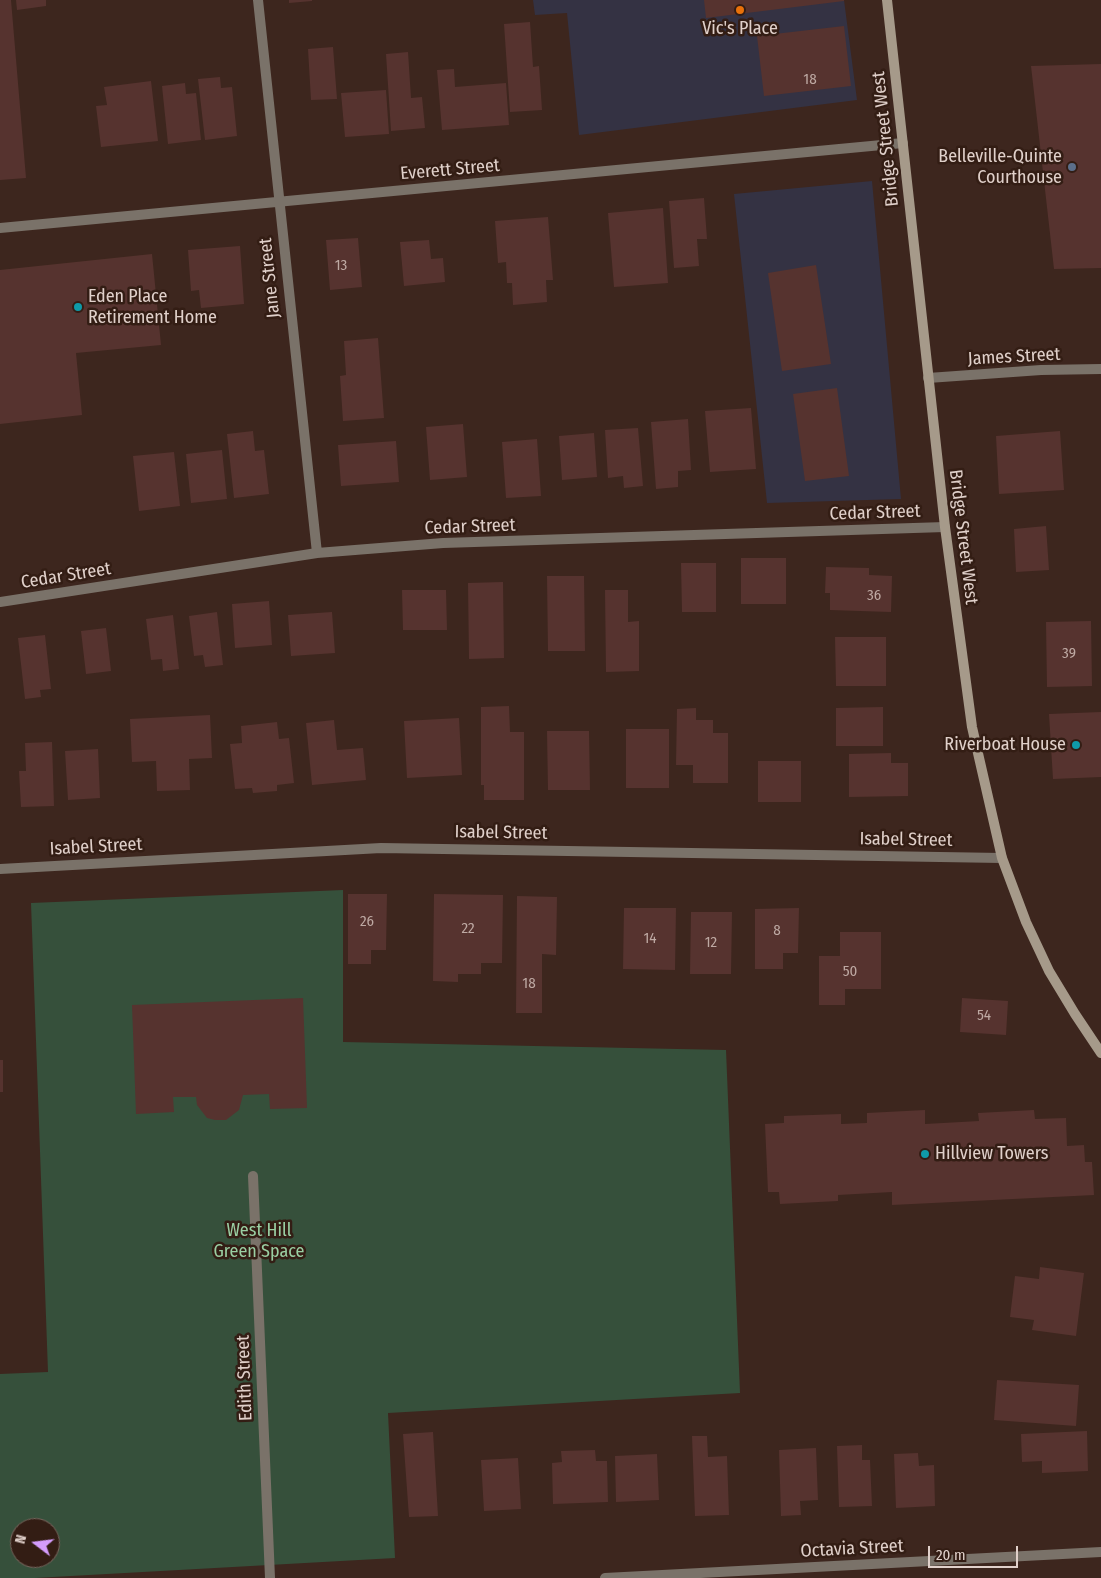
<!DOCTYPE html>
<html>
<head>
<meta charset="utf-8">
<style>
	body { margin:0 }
	#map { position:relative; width:1101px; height:1578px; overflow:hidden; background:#3d261e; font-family:"Fira Sans Condensed",sans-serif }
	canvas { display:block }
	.north { position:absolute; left:10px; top:1518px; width:50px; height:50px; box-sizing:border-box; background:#331d14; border:1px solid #78655d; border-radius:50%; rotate:285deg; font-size:14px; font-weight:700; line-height:20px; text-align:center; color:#e0d0ca }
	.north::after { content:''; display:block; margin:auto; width:18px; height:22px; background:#d49cfc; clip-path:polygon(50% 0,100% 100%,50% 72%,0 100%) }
	.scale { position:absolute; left:928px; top:1546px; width:90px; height:22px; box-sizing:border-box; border:2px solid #e0d0ca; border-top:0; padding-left:6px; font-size:15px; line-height:18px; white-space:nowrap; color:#e0d0ca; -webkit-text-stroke:4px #331d14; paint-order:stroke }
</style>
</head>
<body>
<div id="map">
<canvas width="1101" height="1578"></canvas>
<div class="north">N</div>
<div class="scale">20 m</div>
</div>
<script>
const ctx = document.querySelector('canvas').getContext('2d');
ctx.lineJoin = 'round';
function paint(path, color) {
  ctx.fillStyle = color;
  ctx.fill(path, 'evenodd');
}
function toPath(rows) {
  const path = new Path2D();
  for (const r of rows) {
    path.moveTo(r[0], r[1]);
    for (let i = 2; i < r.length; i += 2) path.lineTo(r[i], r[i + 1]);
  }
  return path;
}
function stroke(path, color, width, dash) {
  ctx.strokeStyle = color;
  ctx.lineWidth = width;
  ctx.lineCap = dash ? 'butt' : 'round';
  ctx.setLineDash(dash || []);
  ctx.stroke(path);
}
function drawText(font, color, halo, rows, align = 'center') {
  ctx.font = font + ' "Fira Sans Condensed",sans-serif';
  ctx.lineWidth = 5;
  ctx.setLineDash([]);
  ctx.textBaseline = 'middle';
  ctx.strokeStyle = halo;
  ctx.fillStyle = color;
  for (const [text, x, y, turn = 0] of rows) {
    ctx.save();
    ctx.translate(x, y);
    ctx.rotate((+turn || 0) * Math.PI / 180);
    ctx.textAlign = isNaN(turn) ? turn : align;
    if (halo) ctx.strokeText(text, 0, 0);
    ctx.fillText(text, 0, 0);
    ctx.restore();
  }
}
paint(toPath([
	[533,0,844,0,857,100,579,135,567,13,535,15],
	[872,181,901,499,767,503,734,194]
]), '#343243');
paint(toPath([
	[343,890,343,1042,726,1050,740,1393,388,1413,395,1558,35,1578,0,1578,0,1374,48,1372,31,903],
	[20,1528,50,1528,50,1558,20,1558]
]), '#36503b');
paint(toPath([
	[0,0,11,0,26,178,0,180],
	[16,0,46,0,46,6,17,10],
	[289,0,312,0,312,1,289,3],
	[704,0,844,0,844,1,706,18],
	[530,22,533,67,539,66,542,110,510,112,504,24],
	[844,26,851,86,764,96,757,36],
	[333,47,337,99,311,100,308,49],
	[408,52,411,98,422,97,425,128,391,131,386,54],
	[1101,64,1101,268,1054,269,1031,66],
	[454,69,455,87,506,83,509,125,442,130,437,70],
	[220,77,221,88,232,87,237,136,205,140,198,79],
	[151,81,158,141,101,147,96,106,107,105,104,87],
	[185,83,186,94,196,93,201,140,168,144,162,86],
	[386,90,389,134,345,137,341,93],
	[704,198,707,239,697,239,699,266,674,268,669,201],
	[663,208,668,283,614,287,608,213],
	[548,217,553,280,546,280,547,302,513,305,512,283,507,283,506,262,498,263,495,221],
	[358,238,362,287,330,290,326,240],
	[429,240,431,259,443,258,445,282,404,286,400,242],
	[240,246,244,304,201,308,199,290,191,291,188,250],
	[152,254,161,345,76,353,82,415,0,424,0,270],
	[816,265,831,364,782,371,768,273],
	[378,338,384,418,343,421,340,376,346,375,344,341],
	[837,388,849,476,805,481,793,394],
	[751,408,756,469,710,472,705,411],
	[688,419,691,470,678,471,678,487,656,489,651,422],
	[463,424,467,477,430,480,426,427],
	[638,428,643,486,624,488,623,476,608,478,605,430],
	[253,431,255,451,264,450,269,494,234,498,227,434],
	[1060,431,1064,490,999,494,996,436],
	[594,433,597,477,562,480,559,436],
	[537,439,541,496,506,498,502,442],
	[396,441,399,482,341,486,338,445],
	[222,450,227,499,191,503,186,454],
	[174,452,180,506,139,511,133,456],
	[1046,526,1049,570,1016,572,1014,529],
	[741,558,786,558,786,604,741,604],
	[681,563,716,563,716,612,682,612],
	[826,567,869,568,869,575,892,576,891,612,830,610,830,593,825,593],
	[547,576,584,576,585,651,548,651],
	[503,582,504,658,469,659,468,583],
	[402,590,446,590,447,630,403,630],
	[605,590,628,590,628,622,639,621,639,671,606,672],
	[269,601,272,645,235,648,232,604],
	[217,612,223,665,205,667,203,655,194,656,189,616],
	[332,612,335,653,291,656,288,615],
	[173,615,179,669,163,671,162,659,151,660,146,619],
	[1091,621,1092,686,1047,687,1046,622],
	[106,628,111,671,86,674,81,631],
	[45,635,51,689,40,690,41,697,25,699,18,638],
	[835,637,886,637,886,686,836,686],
	[509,706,510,732,524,732,524,800,484,800,484,785,481,785,481,707],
	[883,707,883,746,836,746,836,708],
	[696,708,696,720,713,720,713,733,728,733,728,783,693,783,693,765,676,765,677,709],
	[1101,712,1101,777,1053,779,1049,714],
	[210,715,212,758,189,759,190,790,157,791,156,761,132,762,130,719],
	[459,718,462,775,407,778,404,721],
	[334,720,337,750,363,748,366,780,312,785,306,723],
	[277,722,279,739,289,738,294,783,277,785,277,791,253,793,252,788,235,789,230,744,242,743,241,726],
	[626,729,669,729,669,788,626,788],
	[547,731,589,731,590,790,548,790],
	[52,742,54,806,21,807,19,771,26,771,25,743],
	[98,749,100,798,68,800,65,751],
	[891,753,891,763,908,763,908,796,849,797,849,754],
	[758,761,801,761,801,802,758,802],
	[348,894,387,894,386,950,371,950,371,964,348,964],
	[434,894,503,895,502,963,481,963,481,974,458,974,458,982,433,981],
	[517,896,557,897,556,955,542,954,542,1013,516,1013],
	[624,908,676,908,675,970,623,969],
	[799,908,798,953,783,953,783,969,755,969,755,909],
	[691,912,732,912,731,974,690,974],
	[840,932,881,932,881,989,845,989,845,1005,819,1005,819,956,840,956],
	[303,998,307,1108,270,1109,269,1094,243,1095,239,1110,226,1120,215,1120,207,1118,197,1105,196,1097,173,1097,174,1112,136,1114,132,1005],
	[962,998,1008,1001,1006,1035,960,1032],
	[0,1060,3,1060,3,1092,0,1092],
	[925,1110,925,1124,979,1121,978,1113,1034,1110,1035,1119,1066,1118,1067,1146,1084,1145,1085,1162,1092,1162,1094,1195,892,1205,892,1192,838,1195,838,1201,780,1204,779,1192,768,1192,765,1124,784,1123,784,1116,841,1114,841,1124,867,1123,867,1113],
	[1040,1267,1084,1273,1076,1336,1032,1330,1034,1320,1010,1317,1015,1276,1039,1279],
	[997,1380,1079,1385,1076,1426,994,1420],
	[1087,1431,1088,1471,1042,1473,1042,1461,1022,1462,1021,1434],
	[433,1432,438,1516,409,1517,403,1434],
	[692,1436,707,1436,708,1457,727,1456,729,1515,695,1516],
	[862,1445,862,1460,870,1460,872,1506,839,1507,837,1446],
	[816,1448,818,1500,800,1501,801,1515,781,1516,779,1450],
	[595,1450,596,1461,607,1461,608,1502,553,1504,552,1463,562,1462,561,1451],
	[918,1453,919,1466,934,1465,935,1506,896,1508,894,1454],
	[657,1454,659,1500,616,1502,615,1456],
	[518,1458,521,1509,484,1511,481,1460]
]), '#56332f');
stroke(toPath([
	[253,1176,270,1578]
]), '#7a7269', 10);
stroke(toPath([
	[258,0,317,553],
	[0,228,903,143],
	[928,378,1041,370,1101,369],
	[0,602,317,553,443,543,945,527],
	[0,869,381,848,1002,858],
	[605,1578,1101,1552]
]), '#7a7269', 10);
stroke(toPath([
	[887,0,945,527,972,727,1002,858,1026,922,1049,971,1075,1014,1101,1053]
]), '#a69a8a', 10);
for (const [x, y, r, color] of [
	[740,10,5,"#e8710a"],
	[1072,167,5,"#5c6f8a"],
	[78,307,5,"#0f9aa8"],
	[1076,745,5,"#0f9aa8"],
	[925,1154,5,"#0f9aa8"]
]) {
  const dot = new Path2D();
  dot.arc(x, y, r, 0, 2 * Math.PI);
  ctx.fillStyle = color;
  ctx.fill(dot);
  stroke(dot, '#331d14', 2);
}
drawText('15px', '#bea9a3', null, [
	["18",810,80],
	["13",341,266],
	["36",874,596],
	["39",1069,654],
	["26",367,922],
	["22",468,929],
	["8",777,931],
	["14",650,939],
	["12",711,943],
	["50",850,972],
	["18",529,984],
	["54",984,1016]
]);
drawText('18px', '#e0d0ca', '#331d14', [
	["Vic's Place",740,29,"center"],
	["Belleville-Quinte",1062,157],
	["Courthouse",1062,178],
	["Eden Place",88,297,"left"],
	["Retirement Home",88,318,"left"],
	["Riverboat House",1066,745],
	["Hillview Towers",935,1154,"left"]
], 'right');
drawText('18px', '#e0d0ca', '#331d14', [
	["Bridge Street West",886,139,-96],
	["Everett Street",450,170,-5],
	["Jane Street",270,278,-96],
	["James Street",1014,357,-3],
	["Cedar Street",875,513,-2],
	["Cedar Street",470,527,-2],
	["Bridge Street West",963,537,83],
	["Cedar Street",66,576,-9],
	["Isabel Street",501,833,1],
	["Isabel Street",906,840,1],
	["Isabel Street",96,847,-3],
	["Edith Street",245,1378,-92],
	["Octavia Street",852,1549,-3]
]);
drawText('18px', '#9acfa3', '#331d14', [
	["West Hill",259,1231],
	["Green Space",259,1252]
]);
</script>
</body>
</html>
